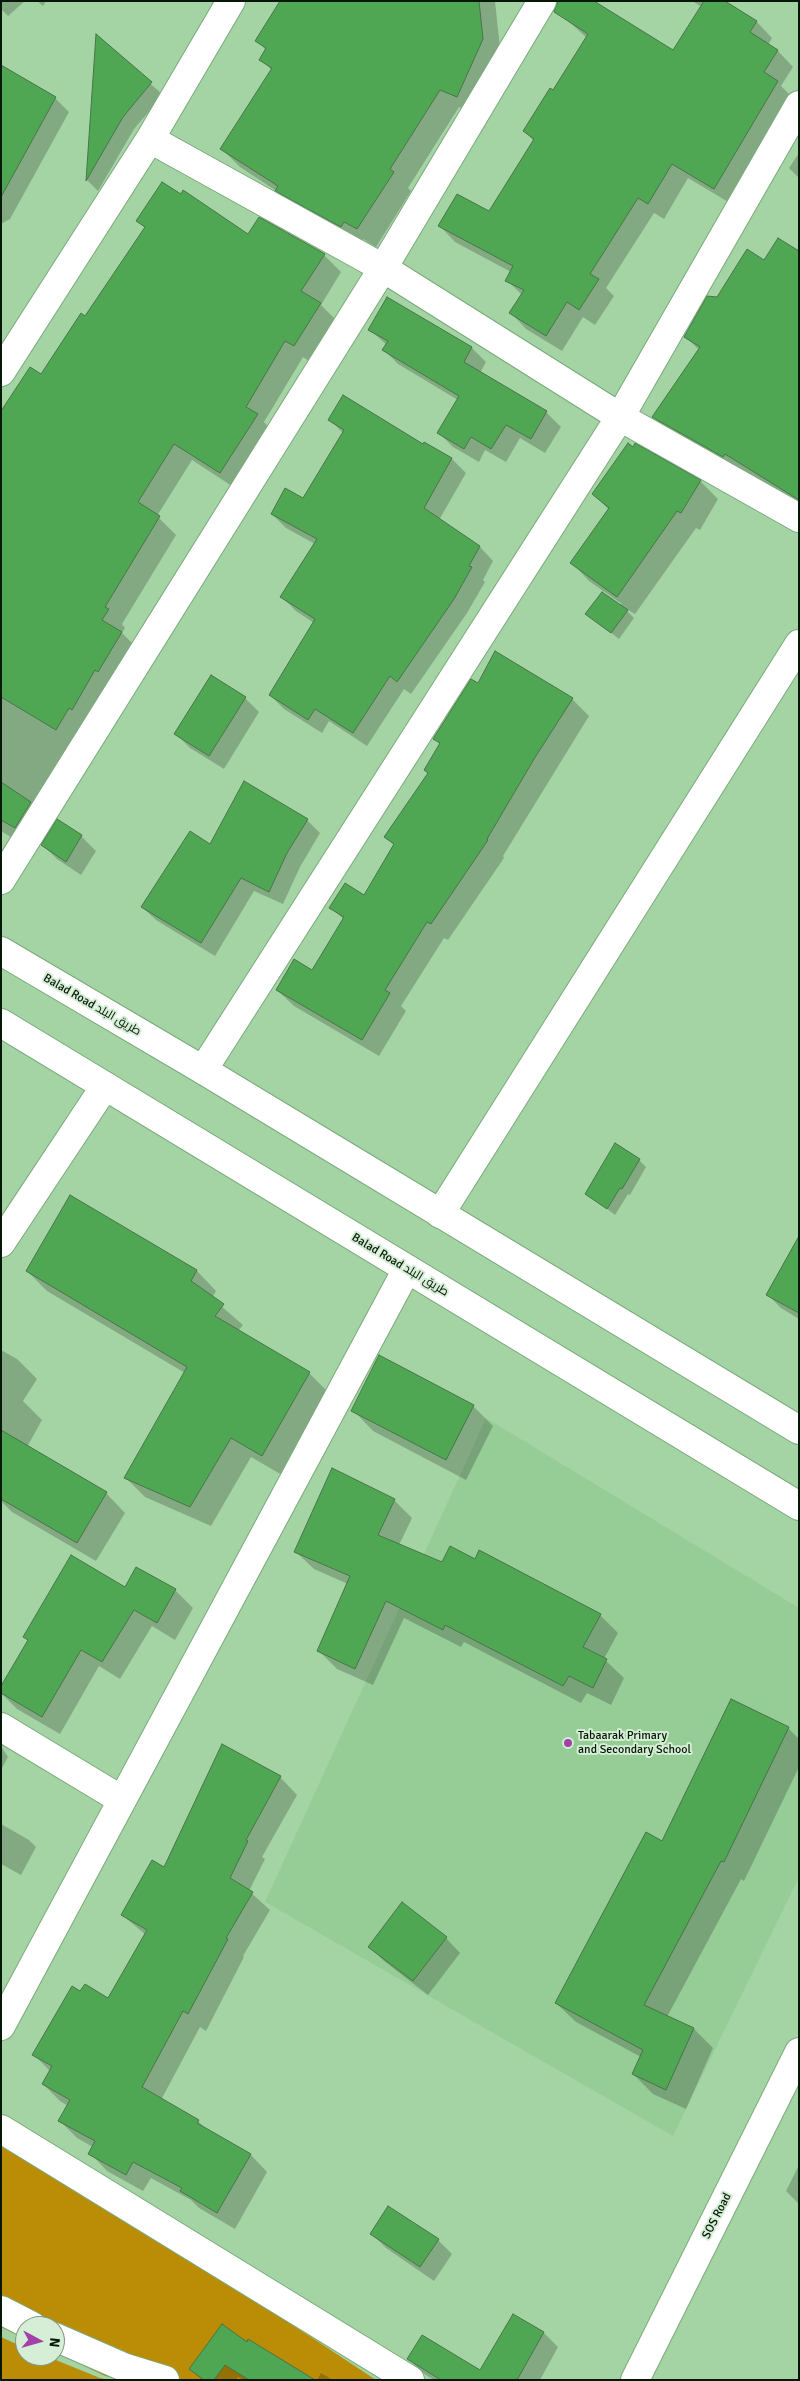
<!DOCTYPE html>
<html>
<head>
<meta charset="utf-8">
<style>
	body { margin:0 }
	#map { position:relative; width:800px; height:2381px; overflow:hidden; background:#a4d4a4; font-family:Signika,sans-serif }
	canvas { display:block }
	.frame { position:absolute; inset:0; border:2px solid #061807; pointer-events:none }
	.north { position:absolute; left:15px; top:2316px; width:50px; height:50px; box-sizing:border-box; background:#d5eed5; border:1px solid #829883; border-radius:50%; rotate:96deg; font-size:14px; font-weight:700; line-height:20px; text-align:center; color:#061807 }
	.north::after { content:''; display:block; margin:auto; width:18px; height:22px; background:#a141a9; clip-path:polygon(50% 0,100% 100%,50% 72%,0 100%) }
</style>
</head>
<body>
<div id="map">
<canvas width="800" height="2381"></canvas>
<div class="frame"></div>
<div class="north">N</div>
</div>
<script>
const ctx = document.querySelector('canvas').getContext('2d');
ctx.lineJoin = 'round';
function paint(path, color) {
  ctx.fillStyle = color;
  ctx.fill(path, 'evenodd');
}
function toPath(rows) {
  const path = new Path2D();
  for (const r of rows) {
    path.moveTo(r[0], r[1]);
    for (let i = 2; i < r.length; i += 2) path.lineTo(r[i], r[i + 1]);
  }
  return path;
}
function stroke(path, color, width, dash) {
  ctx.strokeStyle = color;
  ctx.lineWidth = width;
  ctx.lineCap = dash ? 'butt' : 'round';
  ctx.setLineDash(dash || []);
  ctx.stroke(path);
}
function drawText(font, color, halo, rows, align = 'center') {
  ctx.font = font + ' Signika,Cairo,sans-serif';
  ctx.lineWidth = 4;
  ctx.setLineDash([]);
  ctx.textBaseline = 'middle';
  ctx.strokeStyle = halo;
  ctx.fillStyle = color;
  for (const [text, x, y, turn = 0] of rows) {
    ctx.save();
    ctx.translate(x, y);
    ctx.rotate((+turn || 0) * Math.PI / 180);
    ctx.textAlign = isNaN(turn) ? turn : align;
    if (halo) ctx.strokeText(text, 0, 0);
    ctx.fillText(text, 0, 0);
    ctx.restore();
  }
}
paint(toPath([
	[486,1418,799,1608,799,1877,673,2136,265,1902]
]), '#96cc96');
paint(toPath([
	[1,2132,376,2380,129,2380,105,2376,55,2352,55,2326,25,2326,25,2339,1,2327],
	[1,2337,25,2348,25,2356,46,2356,100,2378,110,2380,1,2380]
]), '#bb8d07');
paint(toPath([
	[1,1,25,1,8,16,1,9],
	[37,1,46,1,43,6],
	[303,1,495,1,501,58,476,115,459,107,408,188,411,191,376,247,363,239,360,245,295,209,278,192,240,167,222,149,272,71,261,59,266,50,257,41],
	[692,1,722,1,757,22,772,38,768,45,778,51,793,67,781,86,793,98,730,203,688,178,664,219,654,213,606,288,614,296,595,325,583,317,562,351,526,329,511,313,522,295,507,280,511,272,455,242,440,226,490,213,534,141,524,131,553,91,587,38,565,18,673,52,702,7],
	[97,36,163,95,134,129,98,191,87,180],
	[25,81,55,98,69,112,10,219,1,224,1,124],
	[799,153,799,178,789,168],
	[138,221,249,236,324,255,341,272,321,305,337,321,312,363,303,357,264,422,274,433,238,490,192,460,157,516,176,535,122,624,125,628,122,633,139,650,19,842,1,831,1,546,42,376,86,317,145,228],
	[799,253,799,505,740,468,738,471,668,432,653,417,699,350,686,337,718,298,764,262],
	[387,298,472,348,486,362,480,373,546,412,561,427,545,453,520,438,506,462,485,450,479,462,453,447,439,433,458,400,398,364,384,350,387,345,370,330],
	[330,420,424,445,425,444,452,459,466,473,439,520,480,547,493,561,483,580,485,582,467,613,411,694,404,689,367,746,329,721,322,733,284,709,270,695,314,623,296,611,282,597,315,544,286,528,272,514,304,499,343,433],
	[700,481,718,499,700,530,696,528,635,614,623,607,634,618,619,639,587,614,622,604,589,581,572,563,609,510,594,494],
	[245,698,259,712,224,769,190,748,176,734],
	[572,699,589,716,503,856,504,858,448,940,444,938,401,1006,406,1011,379,1056,294,1006,277,990,312,971,344,920,331,907,364,897,394,845,386,837,429,774,440,745,435,739],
	[307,820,320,833,300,867,283,904,254,891,215,956,156,920,142,907,210,845],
	[58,821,81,836,96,851,81,875,57,859,43,845],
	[639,1160,646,1167,630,1195,628,1194,615,1215,586,1193],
	[71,1197,197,1271,216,1291,212,1298,243,1325,238,1331,309,1373,329,1393,282,1475,251,1457,211,1526,145,1497,125,1477,185,1373,47,1291,27,1271],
	[799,1269,799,1319,781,1308,767,1294],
	[1,1350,17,1359,37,1379,23,1401,42,1420,27,1447,106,1493,125,1513,96,1561,12,1512,1,1501],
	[473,1406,493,1426,466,1480,373,1431,353,1410],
	[394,1500,412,1518,399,1545,442,1564,475,1561,600,1615,618,1633,604,1659,624,1678,611,1705,587,1693,581,1703,464,1642,461,1647,404,1618,373,1685,337,1669,319,1651,348,1584,314,1569,296,1552],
	[125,1589,175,1590,193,1608,175,1640,152,1626,120,1679,99,1666,60,1734,17,1709,1,1693,29,1641,25,1637],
	[788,1728,799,1739,799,1767,744,1881,741,1879,667,2017,694,2029,713,2048,686,2109,653,2094,633,2074,641,2057,576,2022,556,2003,662,1842],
	[1,1746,8,1757,1,1770],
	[280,1777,297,1795,262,1857,265,1859,249,1891,270,1910,243,1956,244,1957,206,2031,200,2027,161,2100,198,2121,208,2131,250,2154,267,2172,235,2229,199,2208,191,2200,151,2178,143,2191,107,2171,90,2153,93,2147,77,2138,60,2121,68,2106,60,2101,43,2084,50,2071,34,2055,81,1993,109,1999,146,1935,122,1915,165,1868],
	[1,1824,29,1840,36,1847,21,1875,1,1864],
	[446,1938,460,1953,428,1995,384,1961,370,1947],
	[799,2165,799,2204,786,2191],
	[371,2233,438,2240,452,2254,434,2281,386,2248],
	[513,2316,544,2333,558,2347,540,2380,434,2380,423,2373,409,2359,481,2372],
	[247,2344,313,2380,243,2380,238,2377,236,2380,202,2380,191,2369],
	[321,2373,333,2380,317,2380]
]), '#0003');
const building = toPath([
	[280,1,479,1,483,39,457,97,440,90,390,169,394,172,357,229,344,222,341,227,275,191,278,186,220,149,272,68,259,60,266,48,255,41,280,1],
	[558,1,594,1,673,50,704,1,725,1,757,21,750,32,778,50,764,72,778,81,714,189,672,164,648,204,638,198,590,274,599,279,579,310,567,302,546,336,509,313,524,290,505,281,513,266,438,226,457,194,489,211,534,139,523,131,550,88,553,90,588,34,554,12,558,1],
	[96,34,152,82,123,117,86,181,96,34],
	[1,65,56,97,1,197,1,65],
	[162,182,181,194,183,190,248,234,259,217,325,254,301,291,321,303,294,346,285,341,246,407,258,414,220,473,174,444,138,502,160,516,105,607,109,609,102,620,122,632,98,672,95,670,72,710,69,708,56,730,1,697,1,411,30,367,41,374,81,313,85,316,145,227,136,221,162,182],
	[778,238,799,251,799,500,725,454,723,457,652,417,700,347,684,337,707,296,717,297,747,249,764,260,778,238],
	[387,297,472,347,464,362,547,411,531,439,506,425,491,449,471,437,464,449,437,433,459,396,382,350,388,341,368,330,387,297],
	[343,395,423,444,424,442,452,458,424,508,480,546,469,566,472,567,454,599,397,682,390,676,353,733,315,709,308,720,269,695,315,619,280,597,317,539,271,514,285,488,303,498,344,430,328,420,343,395],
	[628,443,633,447,635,443,701,480,681,513,677,511,617,597,570,563,609,508,592,494,628,443],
	[602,592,628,610,611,633,585,614,602,592],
	[495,651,573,698,534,759,487,839,488,840,431,924,427,922,385,990,390,993,362,1040,276,990,294,959,312,970,344,917,329,908,345,883,364,895,394,844,384,837,428,773,424,770,440,743,433,739,471,679,478,683,495,651],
	[211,675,246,697,209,756,174,734,211,675],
	[244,781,308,819,287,853,269,892,241,878,201,943,141,907,190,831,210,844,244,781],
	[1,782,31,802,15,828,1,820,1,782],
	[57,819,82,835,66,862,41,845,57,819],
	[615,1143,640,1159,622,1189,620,1188,607,1209,585,1194,615,1143],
	[70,1195,197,1270,191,1281,224,1304,215,1316,310,1372,262,1456,231,1438,190,1507,124,1478,187,1367,26,1271,70,1195],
	[799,1236,799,1313,766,1295,799,1236],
	[379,1355,474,1405,446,1460,351,1411,379,1355],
	[1,1430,107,1492,77,1543,1,1499,1,1430],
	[332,1468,395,1499,378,1535,442,1562,450,1546,475,1559,479,1550,601,1614,583,1647,607,1659,593,1688,569,1676,563,1686,445,1625,443,1630,386,1601,355,1669,317,1651,350,1576,294,1552,332,1468],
	[71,1555,125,1587,136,1567,176,1589,157,1623,134,1610,102,1662,81,1650,42,1717,1,1693,1,1686,28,1640,23,1637,71,1555],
	[731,1699,789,1727,724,1862,721,1861,644,2005,694,2028,666,2090,632,2074,643,2050,555,2003,646,1832,662,1841,731,1699],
	[222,1744,281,1776,246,1840,248,1841,230,1878,253,1892,226,1938,228,1939,188,2014,183,2011,142,2087,199,2120,197,2123,251,2154,217,2213,180,2191,182,2188,133,2162,126,2175,88,2154,95,2141,58,2121,70,2100,42,2084,52,2066,32,2055,72,1986,80,1991,85,1984,108,1998,147,1930,121,1915,152,1860,164,1867,222,1744],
	[402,1902,447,1937,413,1981,368,1947,402,1902],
	[388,2206,439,2239,420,2267,370,2234,388,2206],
	[513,2314,544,2332,517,2380,441,2380,407,2359,422,2335,480,2370,513,2314],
	[222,2324,247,2342,248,2339,315,2380,249,2380,225,2365,214,2380,204,2380,189,2369,222,2324]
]);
paint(building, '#4fa754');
stroke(building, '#487448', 1);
const street = toPath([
	[150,139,383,268,620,417,799,518],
	[1,372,150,139,231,1],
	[1,880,383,268,542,1],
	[203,1070,620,417,799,105],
	[440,1214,799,644],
	[1,1243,105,1086],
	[1,1727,122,1800],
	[1,2026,407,1269],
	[1,2129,410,2380],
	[1,2310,32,2326],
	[55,2337,126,2368,165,2380]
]);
const secondary = toPath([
	[635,2380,799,2052]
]);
const highway = toPath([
	[1,951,203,1070,799,1430],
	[1,1023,799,1506]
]);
stroke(street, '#7aa97b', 30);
stroke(secondary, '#7aa97b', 30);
stroke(highway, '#7aa97b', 30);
stroke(street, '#fff', 28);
stroke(secondary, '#fff', 28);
stroke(highway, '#fff', 28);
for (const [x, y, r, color] of [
	[568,1743,5,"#a141a9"]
]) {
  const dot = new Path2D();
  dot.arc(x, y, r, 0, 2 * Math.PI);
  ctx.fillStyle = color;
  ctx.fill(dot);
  stroke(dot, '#d5eed5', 2);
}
drawText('12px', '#061807', '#d5eed5', [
	["Balad Road طريق البلد",92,1005,30],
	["Balad Road طريق البلد",400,1265,31],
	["SOS Road",717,2216,-63]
]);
drawText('12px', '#061807', '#d5eed5', [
	["Tabaarak Primary",578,1736],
	["and Secondary School",578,1750]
], 'left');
</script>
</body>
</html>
